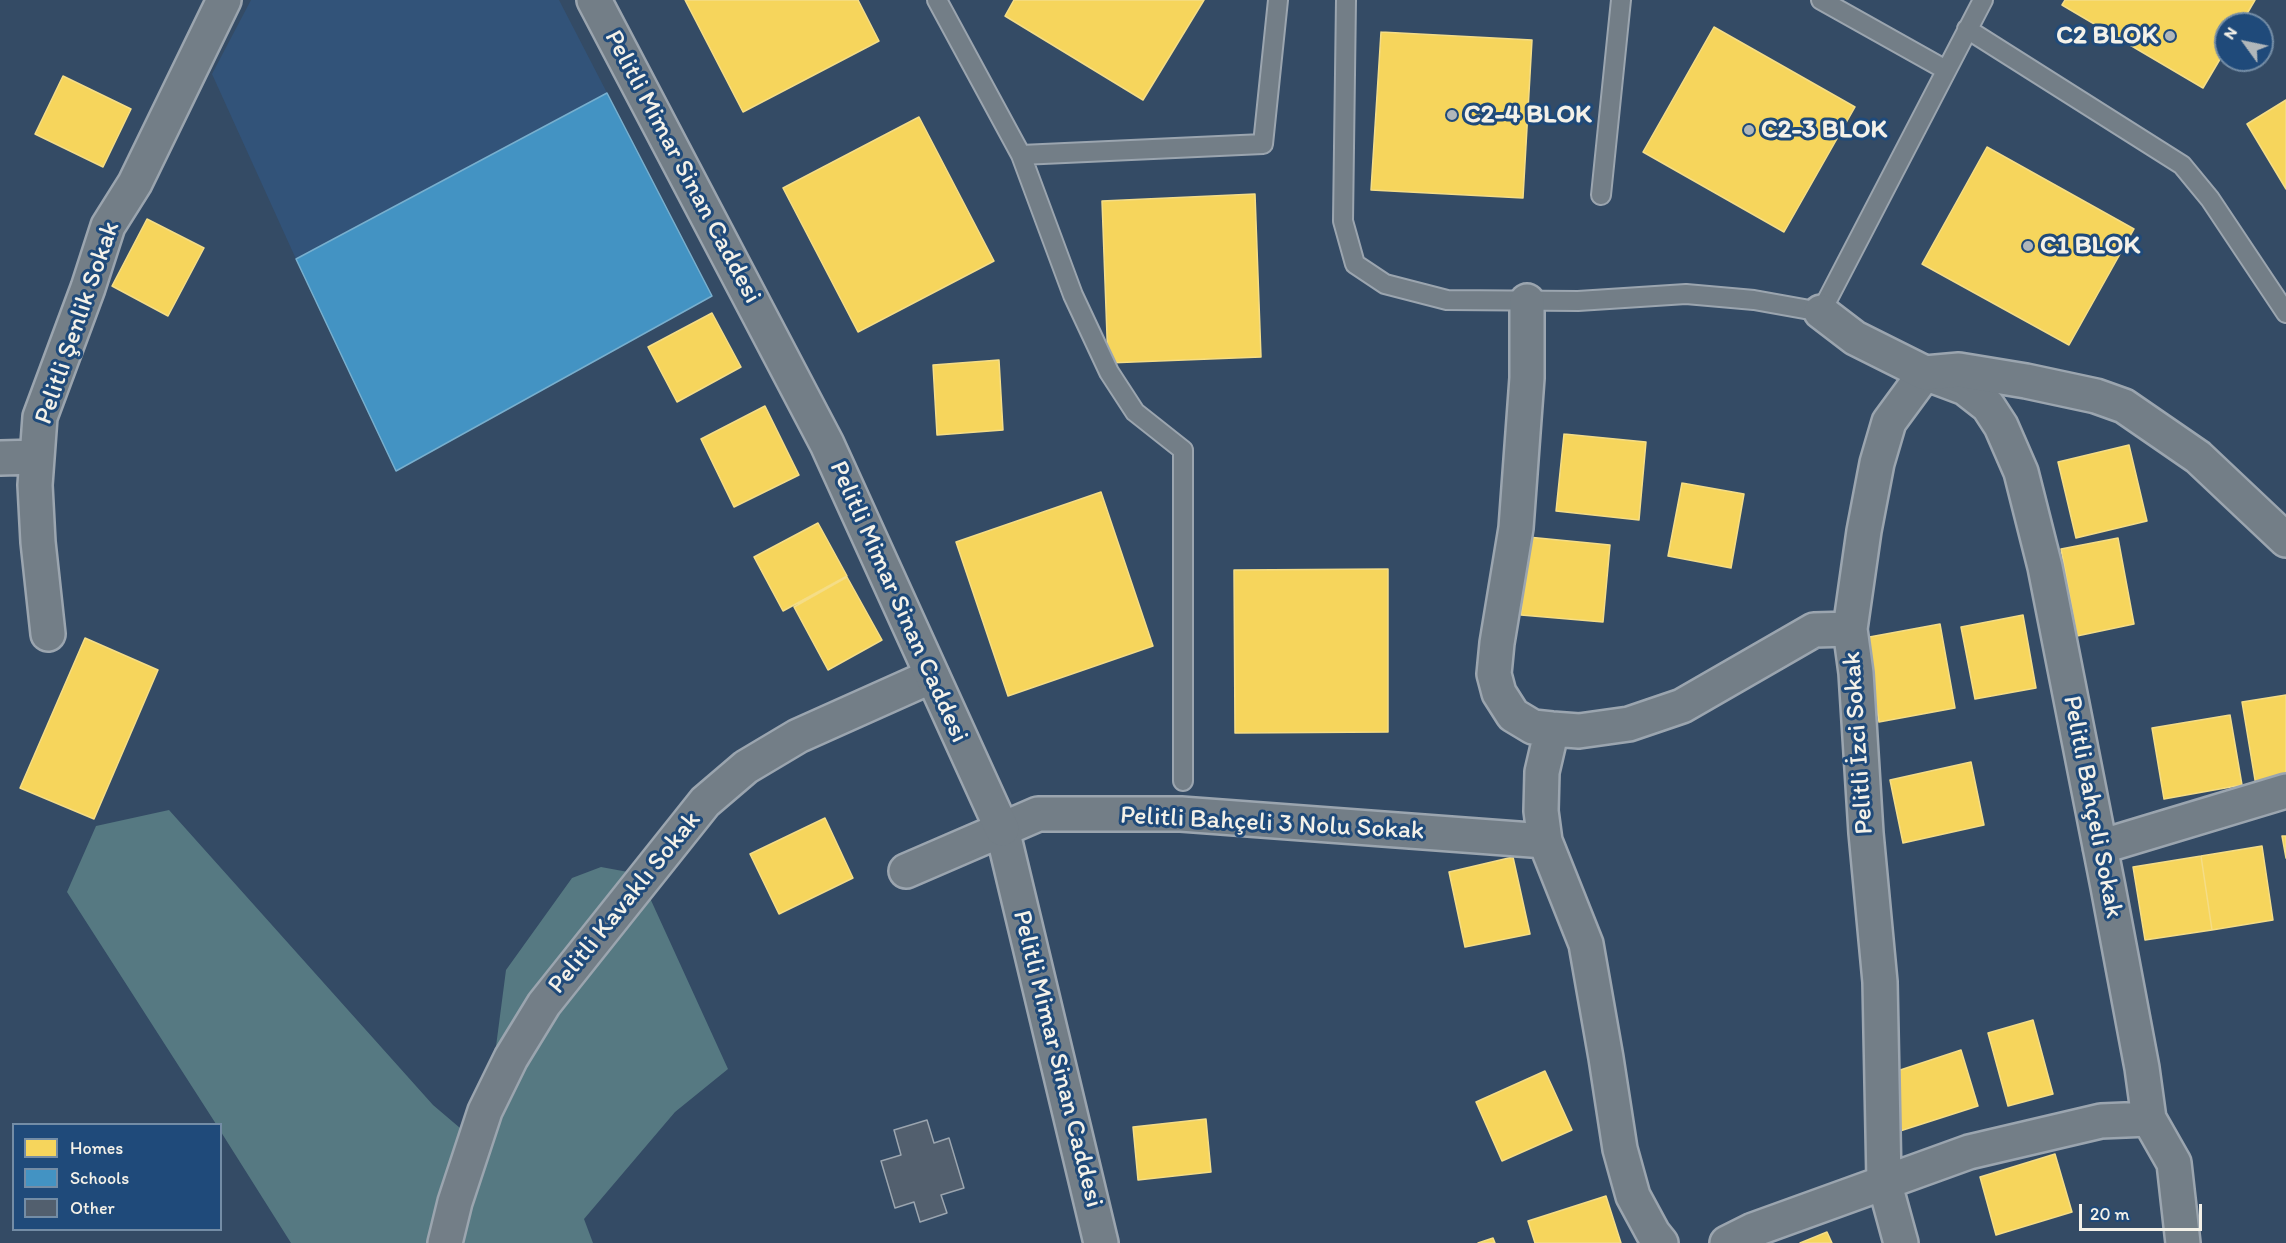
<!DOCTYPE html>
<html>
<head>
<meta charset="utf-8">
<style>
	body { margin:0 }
	#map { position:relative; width:2286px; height:1243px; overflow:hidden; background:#344b65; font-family:Itim,sans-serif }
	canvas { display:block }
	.legend { position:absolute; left:12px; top:1123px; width:210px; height:108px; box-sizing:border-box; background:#1f4a7a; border:2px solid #748da6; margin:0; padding:8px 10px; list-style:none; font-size:18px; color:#f4f1e8 }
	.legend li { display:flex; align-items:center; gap:12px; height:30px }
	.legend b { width:30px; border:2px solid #748da6 }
	.north { position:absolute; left:2214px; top:12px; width:60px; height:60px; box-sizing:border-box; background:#1f4a7a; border:2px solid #748da6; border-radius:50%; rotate:303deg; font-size:16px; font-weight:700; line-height:24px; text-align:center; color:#f4f1e8 }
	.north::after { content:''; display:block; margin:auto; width:21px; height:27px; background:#b1b7ba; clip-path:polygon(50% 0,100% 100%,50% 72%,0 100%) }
	.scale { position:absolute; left:2079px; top:1204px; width:123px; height:27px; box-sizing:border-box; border:3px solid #f4f1e8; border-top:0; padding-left:8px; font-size:18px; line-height:21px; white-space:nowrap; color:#f4f1e8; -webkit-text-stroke:4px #1f4a7a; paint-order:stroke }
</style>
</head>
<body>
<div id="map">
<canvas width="2286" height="1243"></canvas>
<ul class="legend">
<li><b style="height:16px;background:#f6d55c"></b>Homes</li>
<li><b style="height:16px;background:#4393c3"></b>Schools</li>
<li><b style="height:16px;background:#525f6e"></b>Other</li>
</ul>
<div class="north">N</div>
<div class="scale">20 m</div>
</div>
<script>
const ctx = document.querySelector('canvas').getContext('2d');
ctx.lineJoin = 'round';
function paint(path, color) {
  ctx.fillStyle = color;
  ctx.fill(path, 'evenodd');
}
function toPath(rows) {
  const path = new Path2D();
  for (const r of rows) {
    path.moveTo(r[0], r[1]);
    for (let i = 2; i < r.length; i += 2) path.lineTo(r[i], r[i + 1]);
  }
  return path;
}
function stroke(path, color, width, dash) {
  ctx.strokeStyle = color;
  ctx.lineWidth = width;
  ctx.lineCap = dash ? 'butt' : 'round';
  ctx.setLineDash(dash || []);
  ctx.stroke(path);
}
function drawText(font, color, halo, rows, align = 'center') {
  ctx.font = font + ' Itim,sans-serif';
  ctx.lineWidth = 6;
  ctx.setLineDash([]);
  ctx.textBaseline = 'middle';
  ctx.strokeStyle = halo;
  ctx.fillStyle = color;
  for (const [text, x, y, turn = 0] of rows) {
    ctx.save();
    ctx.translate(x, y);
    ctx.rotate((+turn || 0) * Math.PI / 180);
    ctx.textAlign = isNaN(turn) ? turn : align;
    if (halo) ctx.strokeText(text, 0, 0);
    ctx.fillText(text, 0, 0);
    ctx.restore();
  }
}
paint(toPath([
	[251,0,559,0,712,296,396,471,296,259,212,74]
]), '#325379');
paint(toPath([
	[169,810,433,1105,473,1139,492,1077,506,970,572,878,601,867,639,874,728,1069,675,1112,584,1219,593,1243,291,1243,221,1132,220,1124,216,1124,67,892,96,826]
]), '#567982');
const homes = toPath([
	[685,0,858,0,879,41,743,112,685,0],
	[1014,0,1204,0,1143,100,1005,16,1014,0],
	[2065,0,2255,0,2241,24,2226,24,2226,49,2203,88,2062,5,2065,0],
	[1714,27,1855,107,1784,232,1643,152,1714,27],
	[1381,32,1532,40,1523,198,1371,190,1381,32],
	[63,76,131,109,103,167,35,134,63,76],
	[2286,100,2286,189,2247,124,2286,100],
	[919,117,994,261,858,332,783,188,919,117],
	[1987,147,2134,229,2069,345,1922,264,1987,147],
	[1255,194,1261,357,1108,363,1102,201,1255,194],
	[147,219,204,248,168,316,112,286,147,219],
	[712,313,741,367,677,402,648,347,712,313],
	[999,360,1003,430,937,435,933,365,999,360],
	[765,406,799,475,734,507,701,439,765,406],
	[1564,434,1646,442,1639,520,1556,511,1564,434],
	[2129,445,2147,521,2076,538,2058,462,2129,445],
	[1682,483,1744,494,1731,568,1668,556,1682,483],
	[1101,492,1153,646,1008,696,956,542,1101,492],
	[818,523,847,576,783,611,754,557,818,523],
	[1528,537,1610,545,1603,622,1521,615,1528,537],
	[2118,538,2134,624,2077,636,2061,549,2118,538],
	[1388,569,1388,732,1235,733,1234,570,1388,569],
	[847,577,882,640,828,670,794,607,847,577],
	[2023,615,2036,688,1975,699,1961,627,2023,615],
	[1940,624,1955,708,1879,722,1864,638,1940,624],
	[85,638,158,670,94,819,20,788,85,638],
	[2286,695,2286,781,2256,786,2242,702,2286,695],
	[2230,715,2242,785,2164,799,2152,728,2230,715],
	[1971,762,1984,825,1903,843,1890,780,1971,762],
	[825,818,853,878,779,914,750,854,825,818],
	[2282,836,2286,836,2286,858,2282,836],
	[2262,846,2273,920,2212,930,2201,856,2262,846],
	[2201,856,2212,930,2145,940,2133,867,2201,856],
	[1513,857,1530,934,1465,947,1449,872,1513,857],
	[2033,1020,2053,1094,2008,1106,1988,1033,2033,1020],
	[1961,1050,1978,1106,1900,1131,1882,1076,1961,1050],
	[1545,1071,1572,1130,1502,1161,1476,1102,1545,1071],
	[1206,1119,1211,1172,1138,1180,1133,1127,1206,1119],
	[2055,1154,2072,1212,1996,1235,1980,1177,2055,1154],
	[1606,1196,1621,1243,1535,1243,1528,1221,1606,1196],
	[1827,1232,1832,1243,1800,1243,1827,1232],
	[1493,1238,1495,1243,1478,1243,1493,1238]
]);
paint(homes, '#f6d55c');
stroke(homes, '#f5dd86', 1.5);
const schools = toPath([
	[607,93,712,296,396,471,296,259,607,93]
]);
paint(schools, '#4393c3');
stroke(schools, '#78afce', 1.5);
const building = toPath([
	[927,1120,934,1143,949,1138,964,1188,941,1195,947,1213,920,1222,914,1202,895,1208,881,1161,901,1155,894,1130,927,1120]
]);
paint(building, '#525f6e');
stroke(building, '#9ba5af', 1.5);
const lane = toPath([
	[937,0,1021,155,1263,144,1278,0],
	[1346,0,1343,221,1355,264,1385,284,1447,300,1578,301,1686,294,1754,300,1821,312,1983,0],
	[1821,0,1946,70],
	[1967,29,2182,165,2210,199,2286,313],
	[1021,155,1073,295,1109,372,1135,412,1183,450,1183,781],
	[1601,195,1621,0]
]);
const street = toPath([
	[1527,301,1527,378,1516,528,1497,643,1494,674,1499,693,1513,715,1533,727,1552,729,1579,731,1629,724,1682,706,1814,630,1850,629,1856,673,1866,833,1880,982,1884,1181,1901,1243],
	[0,458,37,457],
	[48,634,38,542,35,485,40,417,88,288,108,226,135,183,224,0],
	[1552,729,1542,772,1541,811,1545,841,1586,944,1606,1058,1620,1149,1633,1196,1653,1233,1661,1243],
	[1002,829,1101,1243],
	[2100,847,2286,791],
	[906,871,1038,814,1181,814,1545,841],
	[2149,1119,2174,1163,2183,1243],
	[445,1243,455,1202,485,1111,511,1058,544,1004,705,802,746,767,798,736,932,676],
	[1727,1243,1753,1230,1969,1152,2101,1121,2149,1119,2142,1068,2108,887,2045,567,2021,472,2001,426,1988,406,1965,388,1925,373,1889,422,1877,463,1864,531,1850,629]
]);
const secondary = toPath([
	[594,0,827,444,1002,829],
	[1821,312,1855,338,1925,373,1959,370,2026,381,2096,396,2124,406,2198,457,2286,540]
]);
stroke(lane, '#9ba5af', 22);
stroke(street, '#9ba5af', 38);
stroke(secondary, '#9ba5af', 38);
stroke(lane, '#737e87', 18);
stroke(street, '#737e87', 33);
stroke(secondary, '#737e87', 33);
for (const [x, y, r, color] of [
	[2170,36,6,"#b1b7ba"],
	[1452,115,6,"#b1b7ba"],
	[1749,130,6,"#b1b7ba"],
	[2028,246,6,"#b1b7ba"]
]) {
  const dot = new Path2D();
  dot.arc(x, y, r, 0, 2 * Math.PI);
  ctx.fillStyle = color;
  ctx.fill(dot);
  stroke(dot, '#1f4a7a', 2);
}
drawText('bold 26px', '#f4f1e8', '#1f4a7a', [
	["C2 BLOK",2158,36,"right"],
	["C2-4 BLOK",1464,115],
	["C2-3 BLOK",1761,130],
	["C1 BLOK",2040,246]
], 'left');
drawText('26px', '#f4f1e8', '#1f4a7a', [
	["Pelitli Mimar Sinan Caddesi",682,167,62],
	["Pelitli Şenlik Sokak",78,323,-71],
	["Pelitli Mimar Sinan Caddesi",898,602,66],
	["Pelitli İzci Sokak",1859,743,-94],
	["Pelitli Bahçeli Sokak",2092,807,79],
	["Pelitli Bahçeli 3 Nolu Sokak",1272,824,3],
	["Pelitli Kavaklı Sokak",625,903,-51],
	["Pelitli Mimar Sinan Caddesi",1057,1059,76]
]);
</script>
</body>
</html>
